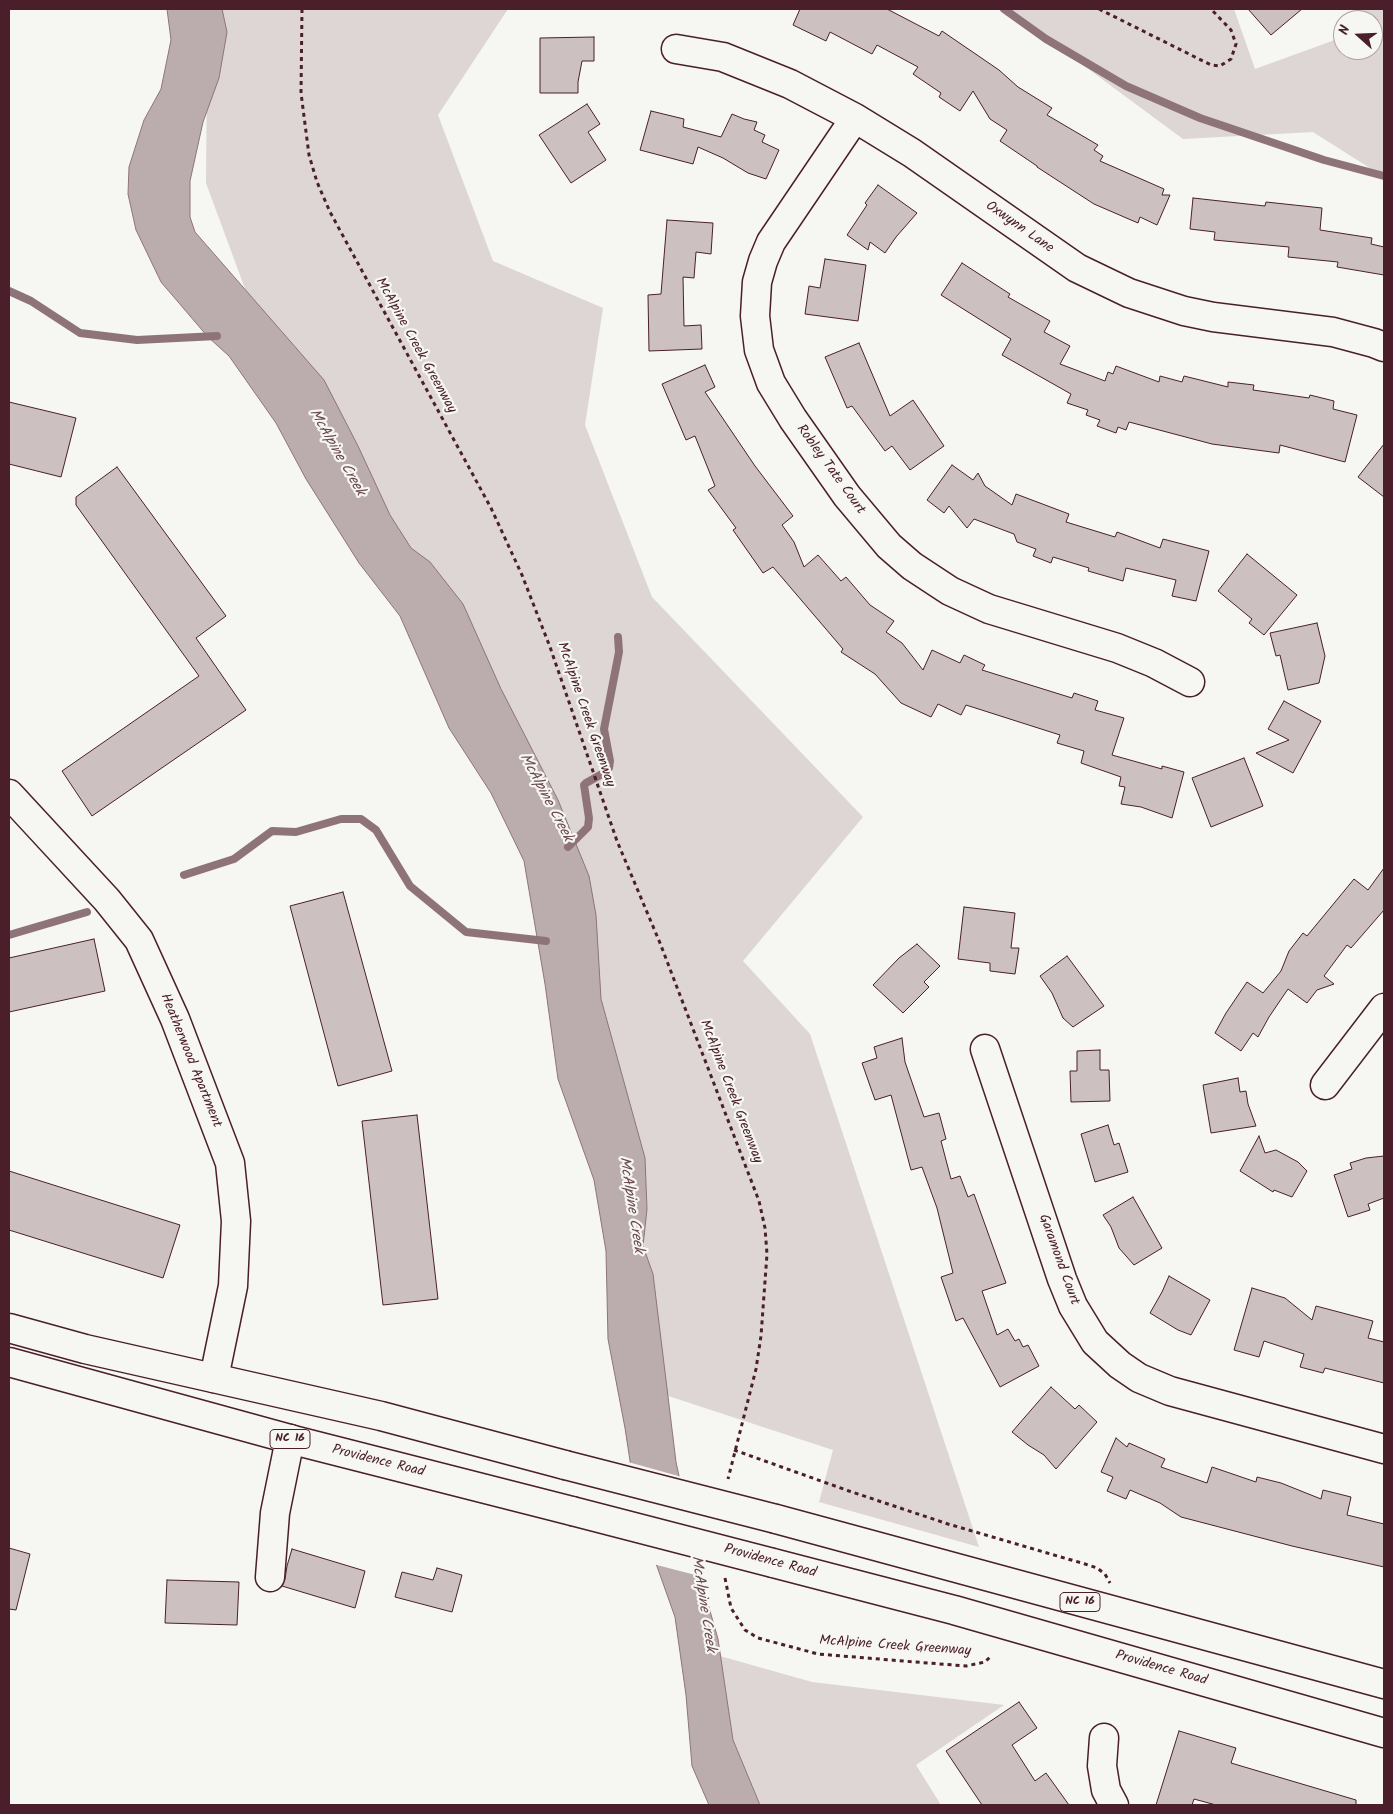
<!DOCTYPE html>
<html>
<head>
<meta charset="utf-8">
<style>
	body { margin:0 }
	#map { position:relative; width:1393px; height:1814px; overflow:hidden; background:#f6f6f2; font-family:Kalam,sans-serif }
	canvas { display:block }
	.frame { position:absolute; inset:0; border:10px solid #4a1f2b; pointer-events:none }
	.north { position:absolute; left:1333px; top:10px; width:50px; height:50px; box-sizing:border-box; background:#f6f6f2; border:1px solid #b1a0a2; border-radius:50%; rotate:290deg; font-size:14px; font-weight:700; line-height:20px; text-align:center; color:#4a1f2b }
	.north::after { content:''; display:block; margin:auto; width:18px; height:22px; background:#4a1f2b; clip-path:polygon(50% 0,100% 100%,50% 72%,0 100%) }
</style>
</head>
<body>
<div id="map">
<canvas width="1393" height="1814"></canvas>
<div class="frame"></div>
<div class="north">N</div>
</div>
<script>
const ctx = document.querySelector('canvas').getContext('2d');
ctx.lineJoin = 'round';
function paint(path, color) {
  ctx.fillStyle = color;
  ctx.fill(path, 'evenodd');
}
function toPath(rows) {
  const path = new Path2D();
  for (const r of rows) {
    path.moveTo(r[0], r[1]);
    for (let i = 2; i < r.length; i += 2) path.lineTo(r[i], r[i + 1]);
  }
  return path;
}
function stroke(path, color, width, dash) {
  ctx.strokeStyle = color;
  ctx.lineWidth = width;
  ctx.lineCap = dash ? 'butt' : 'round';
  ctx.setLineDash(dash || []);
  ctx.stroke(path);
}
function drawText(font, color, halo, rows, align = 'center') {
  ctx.font = font + ' Kalam,sans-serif';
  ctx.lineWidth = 4.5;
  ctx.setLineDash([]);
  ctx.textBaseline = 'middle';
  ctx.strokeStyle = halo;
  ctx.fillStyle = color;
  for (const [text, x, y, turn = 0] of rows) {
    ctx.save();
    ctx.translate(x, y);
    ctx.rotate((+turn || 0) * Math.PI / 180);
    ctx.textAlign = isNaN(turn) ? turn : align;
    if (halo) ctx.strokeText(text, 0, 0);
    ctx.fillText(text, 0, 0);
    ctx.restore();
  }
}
paint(toPath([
	[211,9,508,9,438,115,493,261,603,308,585,425,652,597,863,817,743,961,810,1034,979,1547,819,1502,833,1450,647,1389,562,860,279,381,206,183,207,61],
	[1007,9,1234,9,1255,69,1343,37,1343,50,1373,50,1373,20,1351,20,1356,9,1384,9,1384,177,1313,132,1183,139],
	[720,1656,812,1682,1004,1705,916,1765,941,1805,760,1805,733,1740]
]), '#ddd6d5');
const water = toPath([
	[167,9,222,9,227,32,219,78,203,122,190,181,190,217,195,232,324,380,358,446,390,515,411,548,430,562,463,604,501,689,558,800,589,876,596,915,601,999,645,1158,647,1209,643,1246,653,1274,676,1462,702,1583,718,1639,733,1740,760,1805,709,1805,692,1766,686,1695,675,1617,638,1513,625,1428,608,1339,606,1251,594,1180,558,1079,545,984,524,861,491,793,449,728,400,616,359,563,306,479,276,423,229,356,208,337,161,282,136,230,128,194,129,167,144,120,161,89,171,40,167,9]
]);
paint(water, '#bbadae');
stroke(water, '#8e747a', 1);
paint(toPath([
	[628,1462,682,1477,703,1577,653,1564,636,1514]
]), '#f6f6f2');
stroke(toPath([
	[1004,9,1046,39,1126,86,1200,118,1324,160,1384,176],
	[9,291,31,301,80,333,137,340,217,336],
	[568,847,588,827,589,818,584,785,586,783,602,774,609,768,610,761,604,729,619,652,618,637],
	[184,875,234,859,272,831,296,832,341,819,361,819,376,830,410,886,466,932,546,941],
	[9,935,87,912]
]), '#8e747a', 8);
const building = toPath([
	[800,9,887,9,939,36,942,31,999,70,1018,87,1052,108,1047,115,1098,145,1094,150,1103,156,1100,161,1164,189,1162,195,1170,195,1157,225,1140,217,1138,223,1094,204,1037,167,1037,166,1000,141,1007,130,990,119,973,91,960,111,939,97,941,93,913,74,918,67,877,45,872,54,830,32,826,41,793,25,800,9],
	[1248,9,1302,9,1271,35,1248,9],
	[594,37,594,61,582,61,578,82,578,93,540,93,540,38,594,37],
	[587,104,600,124,588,132,606,160,571,183,539,135,587,104],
	[651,111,684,119,683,127,721,137,732,114,744,119,757,122,754,130,765,135,762,142,779,150,766,179,748,173,723,158,698,147,693,164,640,150,651,111],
	[878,185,917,213,896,237,885,253,870,242,868,250,847,235,867,205,865,203,878,185],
	[1193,198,1265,206,1266,202,1322,208,1320,230,1372,238,1371,244,1384,247,1384,275,1337,267,1338,262,1288,257,1289,247,1214,240,1215,232,1190,229,1193,198],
	[667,220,713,223,711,254,696,252,694,278,683,277,684,326,701,325,702,349,649,351,648,295,661,294,667,220],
	[825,259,866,265,858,321,805,314,809,286,820,288,825,259],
	[962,263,1010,294,1008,297,1050,321,1044,332,1070,346,1060,364,1105,381,1108,372,1113,374,1116,366,1159,382,1160,376,1182,382,1184,376,1228,387,1228,382,1254,385,1253,390,1309,398,1310,395,1334,401,1333,409,1357,415,1345,462,1280,445,1279,453,1212,444,1129,422,1126,430,1118,427,1116,433,1097,426,1100,420,1086,415,1088,410,1067,403,1071,394,1002,355,1011,339,941,295,962,263],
	[859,343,890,416,913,400,944,446,910,470,892,446,885,451,852,406,847,408,825,357,859,343],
	[705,365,715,387,705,392,755,466,793,516,782,525,794,542,804,567,818,555,841,581,846,577,870,605,894,621,886,632,902,643,923,670,932,650,960,663,964,655,985,665,982,670,1072,698,1074,693,1098,701,1095,710,1124,718,1112,755,1162,769,1162,766,1184,772,1172,818,1141,807,1121,804,1125,787,1119,786,1121,777,1081,763,1084,751,1057,743,1060,735,966,705,961,715,938,704,931,717,901,703,875,674,841,652,843,649,773,567,763,573,733,530,736,528,708,490,715,486,695,436,686,440,662,384,705,365],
	[9,402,76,418,61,477,9,464,9,402],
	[1384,444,1384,497,1358,477,1384,444],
	[952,465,973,480,978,473,985,486,1012,505,1016,494,1069,514,1066,522,1115,537,1117,532,1160,548,1163,539,1209,551,1196,601,1172,596,1176,580,1126,568,1123,581,1088,571,1089,568,1053,557,1051,563,1033,556,1036,549,1017,542,1014,534,974,519,967,528,949,506,944,513,927,500,952,465],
	[117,467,226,616,196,638,246,710,92,816,62,771,199,676,76,505,76,497,117,467],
	[1247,554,1297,595,1264,635,1249,623,1252,619,1218,591,1247,554],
	[1317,623,1325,656,1319,683,1288,690,1280,655,1276,656,1270,633,1317,623],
	[1284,701,1321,721,1293,773,1256,753,1289,740,1268,729,1284,701],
	[1244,758,1263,806,1211,827,1192,778,1244,758],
	[1384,868,1384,910,1351,948,1347,945,1324,976,1334,984,1317,990,1307,1003,1288,989,1269,1017,1258,1037,1253,1033,1241,1051,1215,1033,1226,1013,1247,982,1263,993,1281,971,1289,951,1303,933,1307,936,1354,879,1368,890,1384,868],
	[343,892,392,1071,338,1086,290,906,343,892],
	[964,907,1015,913,1011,948,1019,948,1015,974,990,971,990,963,958,959,964,907],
	[94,939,105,991,9,1012,9,958,94,939],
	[917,944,940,966,924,982,929,987,903,1013,873,985,899,958,917,944],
	[1067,956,1104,1006,1073,1027,1063,1018,1052,993,1040,976,1067,956],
	[902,1038,905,1062,924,1117,939,1113,946,1139,941,1141,951,1179,960,1176,968,1197,974,1194,1006,1283,982,1291,997,1335,1008,1329,1015,1341,1019,1339,1023,1347,1028,1345,1039,1366,1000,1387,963,1318,956,1321,941,1277,953,1273,937,1208,922,1167,911,1170,891,1095,875,1100,862,1063,877,1058,874,1047,902,1038],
	[1100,1050,1100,1070,1109,1070,1110,1101,1071,1102,1070,1071,1077,1071,1077,1051,1100,1050],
	[1238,1078,1240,1092,1246,1091,1248,1104,1256,1126,1211,1133,1203,1085,1238,1078],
	[417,1115,438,1299,383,1305,362,1121,417,1115],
	[1108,1125,1114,1145,1119,1143,1128,1172,1095,1182,1081,1134,1108,1125],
	[1259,1136,1265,1153,1276,1150,1298,1162,1307,1171,1292,1197,1274,1190,1273,1192,1240,1171,1259,1136],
	[1384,1156,1384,1198,1368,1204,1370,1210,1348,1217,1334,1175,1352,1169,1350,1163,1366,1158,1384,1156],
	[9,1171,180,1225,163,1278,9,1230,9,1171],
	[1133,1197,1162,1248,1134,1265,1119,1248,1111,1227,1103,1215,1133,1197],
	[1169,1276,1210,1300,1191,1335,1178,1330,1150,1313,1162,1292,1169,1276],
	[1252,1288,1285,1298,1312,1320,1316,1306,1373,1321,1368,1338,1384,1342,1384,1383,1325,1368,1323,1373,1300,1367,1304,1354,1264,1341,1259,1357,1234,1350,1252,1288],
	[1051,1387,1075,1409,1079,1405,1097,1422,1056,1469,1044,1455,1028,1445,1012,1432,1051,1387],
	[1116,1438,1127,1447,1129,1443,1165,1459,1161,1467,1207,1483,1212,1467,1256,1482,1257,1477,1281,1483,1321,1499,1323,1490,1351,1497,1347,1515,1384,1524,1384,1567,1292,1546,1181,1517,1160,1503,1130,1490,1126,1499,1107,1491,1113,1477,1101,1472,1116,1438],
	[9,1548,30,1554,16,1610,9,1609,9,1548],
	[292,1549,365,1571,355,1608,282,1586,285,1579,287,1566,292,1549],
	[437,1568,462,1575,452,1612,395,1597,402,1572,433,1580,437,1568],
	[167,1580,239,1582,237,1625,165,1623,167,1580],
	[1019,1702,1037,1728,1012,1745,1035,1781,1046,1773,1069,1805,982,1805,946,1751,1019,1702],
	[1179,1731,1236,1748,1231,1763,1356,1800,1356,1805,1216,1805,1194,1799,1192,1805,1156,1805,1179,1731]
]);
paint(building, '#ccc1c0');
stroke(building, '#4a1f2b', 1);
const minor = toPath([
	[676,49,723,57,790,84,855,118,912,153,1077,268,1129,293,1184,311,1213,317,1333,332,1374,343,1384,347],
	[855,118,771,242,763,261,757,282,755,316,759,350,771,383,793,419,847,496,889,546,912,566,950,591,989,609,1117,648,1154,663,1190,682],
	[9,794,107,900,139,940,175,1019,230,1163,236,1221,233,1286,214,1378],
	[985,1049,1062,1279,1073,1306,1095,1342,1120,1365,1139,1378,1170,1391,1384,1449],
	[1325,1085,1384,1008],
	[270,1577,275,1513,290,1439],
	[1104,1738,1102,1766,1106,1790,1114,1805]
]);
const major = toPath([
	[9,1328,85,1349,381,1416,565,1465],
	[9,1362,297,1441,572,1511],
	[776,1519,1384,1684],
	[773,1563,954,1610,1384,1733]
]);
stroke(minor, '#4a1f2b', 31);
stroke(major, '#4a1f2b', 31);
stroke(toPath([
	[302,9,301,93,309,155,317,182,330,212,491,508,522,575,550,647,617,841,660,943,759,1201,765,1228,767,1254,761,1336,756,1369,728,1479],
	[1099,9,1211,65,1220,66,1231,59,1236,44,1231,30,1211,9],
	[734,1450,849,1491,948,1524,1085,1564,1097,1568,1105,1574,1110,1583],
	[725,1578,731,1608,745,1630,758,1638,818,1654,903,1661,966,1666,985,1662,990,1657]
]), '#4a1f2b', 3, [4, 4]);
stroke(minor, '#f6f6f2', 28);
stroke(major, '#f6f6f2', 28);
const majorBridge = toPath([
	[565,1465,776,1519],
	[572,1511,773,1563]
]);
stroke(majorBridge, '#4a1f2b', 31, []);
stroke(majorBridge, '#f6f6f2', 28);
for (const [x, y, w] of [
	[290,1439,40],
	[1080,1602,40]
]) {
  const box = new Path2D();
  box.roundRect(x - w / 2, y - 9.5, w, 19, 4);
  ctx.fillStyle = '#f6f6f2';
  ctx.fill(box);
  stroke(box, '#4a1f2b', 1);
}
drawText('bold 12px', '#4a1f2b', null, [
	["NC 16",290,1439],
	["NC 16",1080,1602]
]);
drawText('14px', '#4a1f2b', '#f6f6f2', [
	["Oxwynn Lane",1019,228,35],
	["McAlpine Creek Greenway",415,346,61],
	["Robley Tate Court",830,470,54],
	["McAlpine Creek Greenway",585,715,71],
	["Heatherwood Apartment",190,1061,68],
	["McAlpine Creek Greenway",730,1092,69],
	["Garamond Court",1058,1260,70],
	["Providence Road",378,1462,14],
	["Providence Road",770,1562,15],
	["McAlpine Creek Greenway",895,1647,4],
	["Providence Road",1161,1669,16]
]);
drawText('italic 15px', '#6c4a52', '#f6f6f2', [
	["McAlpine Creek",336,453,60],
	["McAlpine Creek",545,798,62],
	["McAlpine Creek",630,1205,81],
	["McAlpine Creek",702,1604,81]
]);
</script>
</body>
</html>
